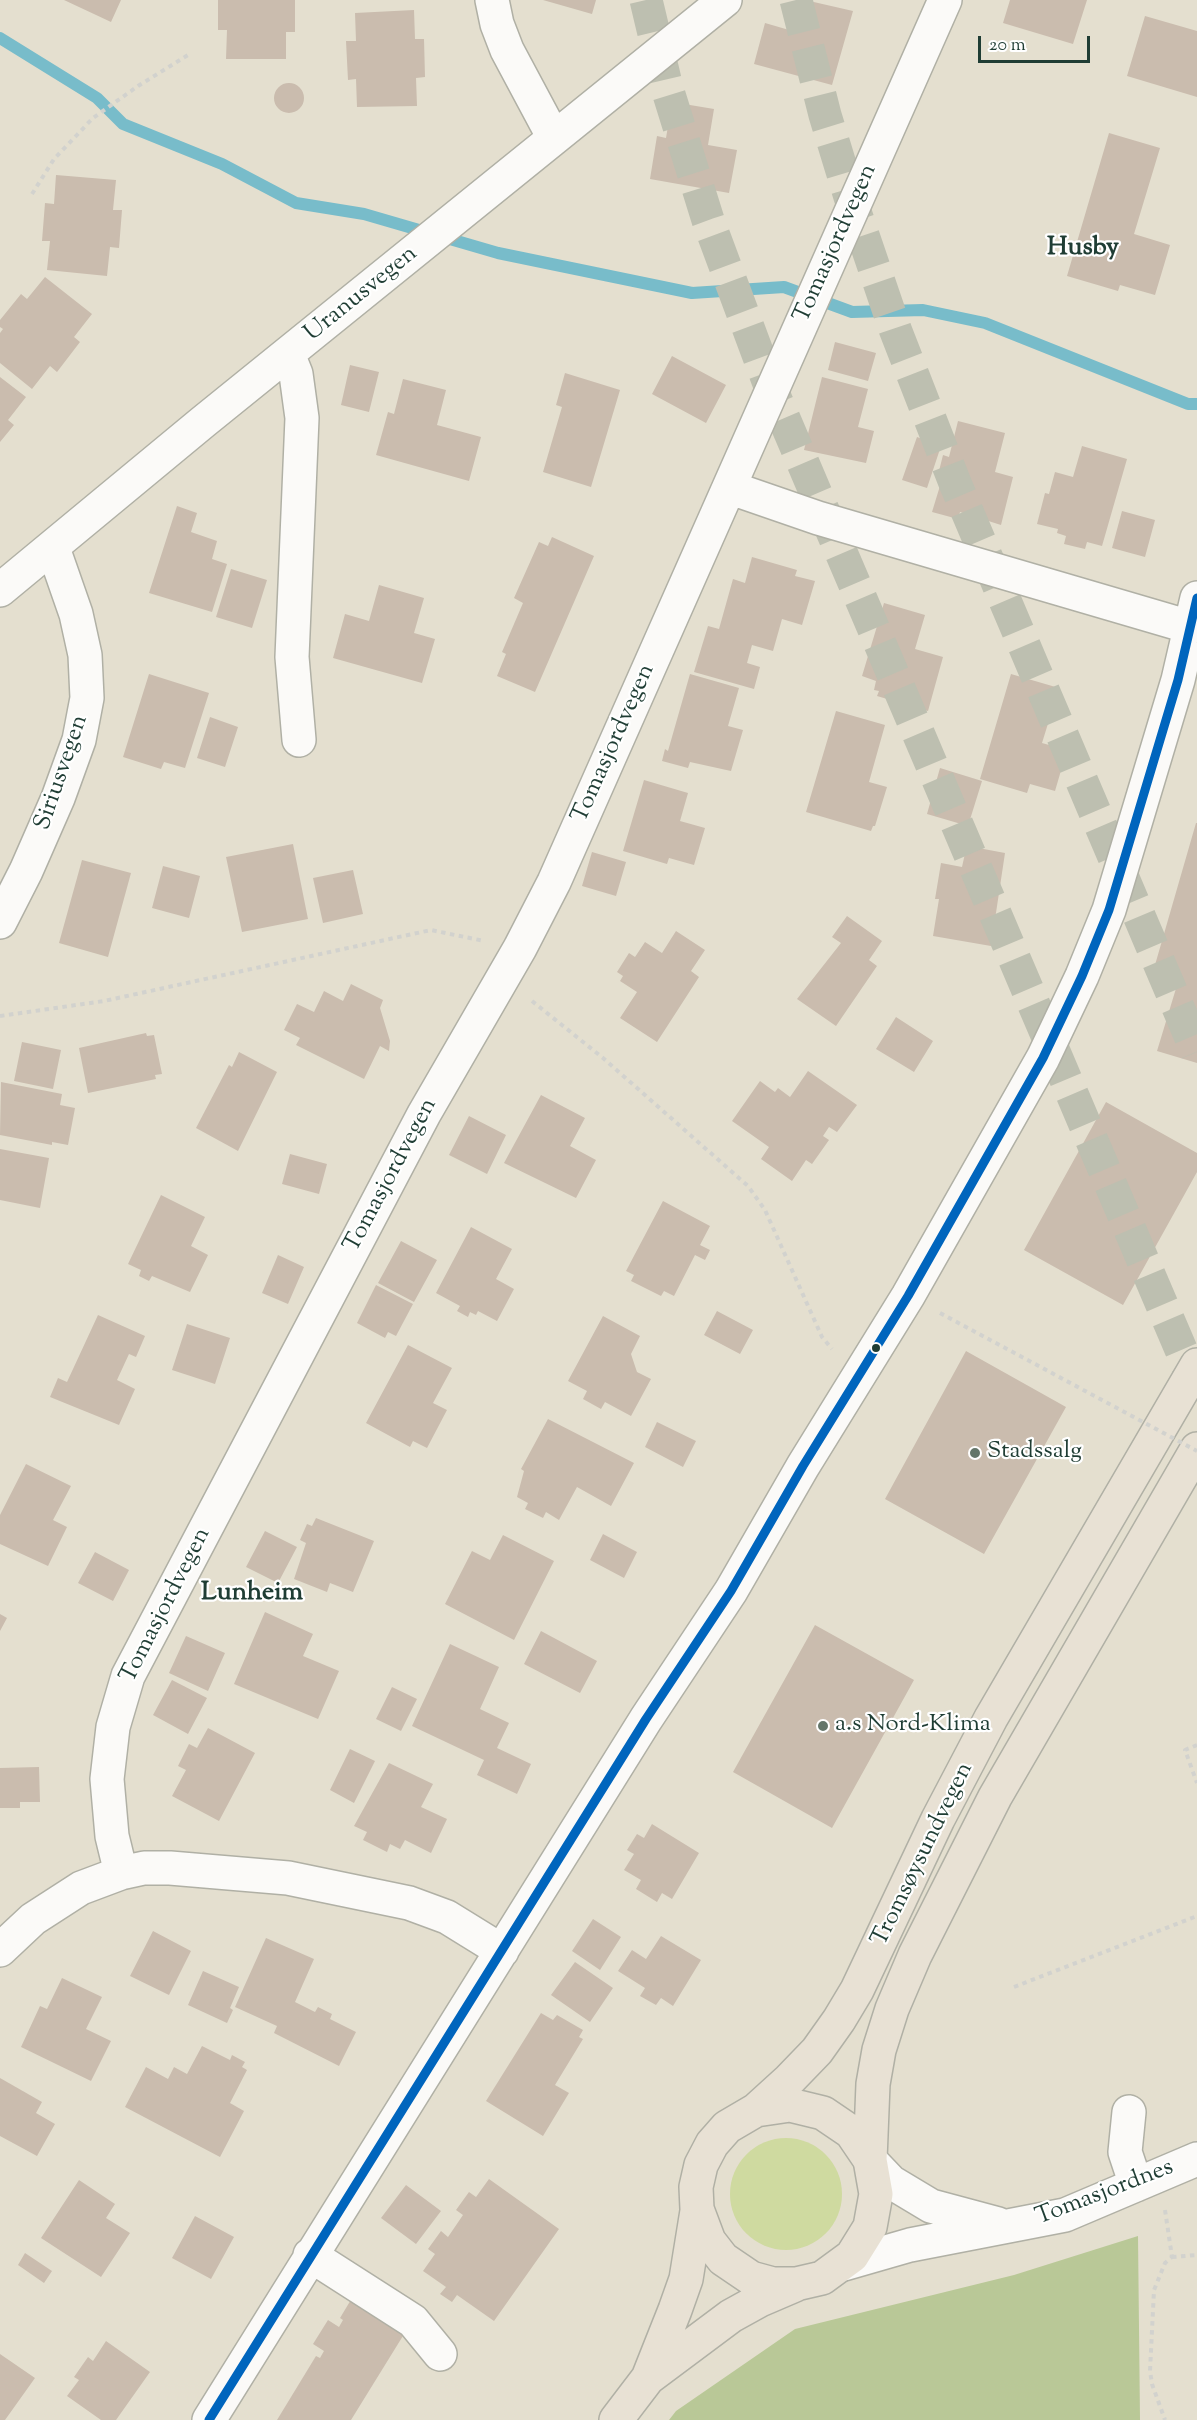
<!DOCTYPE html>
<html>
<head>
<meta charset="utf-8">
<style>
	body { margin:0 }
	#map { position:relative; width:1197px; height:2420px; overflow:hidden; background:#e4dfcf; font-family:"Sorts Mill Goudy",serif }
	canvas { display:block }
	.scale { position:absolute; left:978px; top:36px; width:112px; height:27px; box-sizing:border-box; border:3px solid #1f3d34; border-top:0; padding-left:8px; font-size:18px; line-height:21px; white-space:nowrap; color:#1f3d34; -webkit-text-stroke:4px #fff; paint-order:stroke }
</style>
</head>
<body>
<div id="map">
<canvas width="1197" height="2420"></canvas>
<div class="scale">20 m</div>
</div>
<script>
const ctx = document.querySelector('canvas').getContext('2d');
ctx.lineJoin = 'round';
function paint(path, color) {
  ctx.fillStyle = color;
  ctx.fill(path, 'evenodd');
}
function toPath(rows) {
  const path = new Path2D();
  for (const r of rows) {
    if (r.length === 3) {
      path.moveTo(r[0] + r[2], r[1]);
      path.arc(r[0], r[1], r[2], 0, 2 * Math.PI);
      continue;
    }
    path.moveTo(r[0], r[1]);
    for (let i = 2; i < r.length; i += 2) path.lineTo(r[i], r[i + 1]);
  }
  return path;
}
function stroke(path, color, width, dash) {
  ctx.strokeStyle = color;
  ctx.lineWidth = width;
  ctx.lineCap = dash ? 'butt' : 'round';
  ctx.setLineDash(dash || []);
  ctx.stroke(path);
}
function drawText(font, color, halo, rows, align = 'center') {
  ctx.font = font + ' "Sorts Mill Goudy",serif';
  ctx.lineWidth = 4.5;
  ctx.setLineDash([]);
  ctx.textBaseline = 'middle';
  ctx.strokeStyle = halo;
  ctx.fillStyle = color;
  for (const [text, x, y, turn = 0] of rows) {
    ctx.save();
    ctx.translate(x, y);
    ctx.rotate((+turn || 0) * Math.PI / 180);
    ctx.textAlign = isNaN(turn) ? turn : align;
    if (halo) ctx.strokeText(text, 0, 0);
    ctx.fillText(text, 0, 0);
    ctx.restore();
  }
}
paint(toPath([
	[786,2194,56]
]), '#cfdaa0');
paint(toPath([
	[1138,2236,1140,2420,669,2420,676,2411,795,2329,1014,2275]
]), '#b9c897');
stroke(toPath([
	[0,38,97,98,123,124,222,164,296,203,364,214,498,253,692,293,784,287,852,312,923,310,985,323,1188,404,1197,404]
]), '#78bcca', 12);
paint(toPath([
	[64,0,121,0,111,22],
	[218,0,295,0,295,32,286,32,286,59,226,59,227,30,218,30],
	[543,0,596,0,592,14],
	[805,0,853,11,832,85,754,64,765,23,796,32],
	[1010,0,1087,0,1073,44,1003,23],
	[414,10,415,39,424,39,425,77,416,78,417,106,357,107,356,79,348,80,346,41,356,41,355,13],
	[1145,16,1197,31,1197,97,1127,76],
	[289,98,15],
	[672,102,714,109,708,145,737,150,729,193,650,179,657,136,666,138],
	[1109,133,1160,148,1134,234,1170,245,1155,295,1120,285,1118,291,1067,276],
	[56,175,116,180,113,210,122,210,119,248,110,247,107,276,47,270,50,241,42,241,45,203,54,204],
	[45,277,92,314,74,337,80,342,57,372,50,366,32,389,0,363,0,333,3,329,0,327,0,320,21,294,27,299],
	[835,342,876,353,868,381,828,370],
	[672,356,726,385,706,423,652,394],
	[350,365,379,372,369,412,341,405],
	[565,373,620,390,591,487,543,472,562,407,556,405],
	[0,377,26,397,8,420,14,425,0,442],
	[822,377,868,389,858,427,874,431,866,463,804,450],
	[403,379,446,390,437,425,481,437,469,481,376,455,388,412,394,414],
	[958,421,1005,433,995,472,1013,477,1001,525,960,512,958,519,932,512,943,476,938,475,943,455,949,457],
	[917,437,941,446,927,488,902,480],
	[1082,446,1127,459,1102,546,1087,542,1085,549,1064,544,1066,536,1057,533,1058,529,1037,524,1045,493,1049,494,1055,472,1073,477],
	[177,506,197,513,191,532,217,541,212,559,227,564,212,612,149,593],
	[1122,511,1155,520,1145,557,1112,548],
	[552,537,594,556,535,692,497,676,506,654,502,652,523,603,514,598,539,542,548,546],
	[752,557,797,570,795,576,815,581,802,625,782,619,773,651,752,645,747,663,760,667,754,689,694,672,708,626,719,629,733,579,745,583],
	[231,569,267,580,252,628,216,617],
	[379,585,424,598,414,633,435,639,422,683,333,658,345,614,369,621],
	[884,603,925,615,915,649,943,657,928,711,877,696,879,691,874,690,876,681,862,676],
	[149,674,209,693,185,768,164,762,161,769,123,757],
	[690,674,739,688,728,726,743,730,731,771,690,762,688,768,662,761,665,749,668,751],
	[1011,674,1059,688,1042,743,1067,750,1055,791,1030,784,1027,793,980,779],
	[836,711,885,725,869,782,887,787,875,826,873,826,871,831,806,812],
	[210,717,238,727,225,767,197,758],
	[940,768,982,781,968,826,927,814],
	[644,780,688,793,680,821,705,828,694,865,669,858,667,864,623,851],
	[1196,823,1197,823,1197,1063,1157,1051,1181,972,1155,965],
	[293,844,308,919,242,932,226,857],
	[973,847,1005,853,991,946,933,936,939,899,935,899,941,863,962,867,966,849],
	[592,852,626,862,616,896,582,886],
	[82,860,131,873,108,957,59,943],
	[163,866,200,876,189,918,152,908],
	[353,870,363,914,323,923,313,878],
	[847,916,882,941,869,960,877,966,836,1026,797,999,841,943,832,937],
	[676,931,705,950,691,971,699,977,657,1042,620,1018,637,992,620,981,623,976,617,972,629,953,635,957,645,942,662,953],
	[351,984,383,1000,380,1008,390,1041,389,1051,380,1046,364,1079,296,1045,300,1038,284,1030,297,1004,314,1012,324,991,343,1001],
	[896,1017,933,1041,914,1072,876,1049],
	[146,1033,147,1036,154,1035,162,1074,155,1075,156,1079,88,1093,79,1048],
	[22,1042,61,1050,53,1089,14,1081],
	[239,1052,277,1072,238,1151,196,1128,229,1065,232,1067],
	[808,1071,857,1105,837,1132,829,1127,823,1136,829,1140,812,1164,806,1160,792,1181,761,1159,769,1147,732,1121,760,1081,775,1092,778,1088,790,1097],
	[1,1082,62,1094,60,1105,75,1108,68,1145,52,1142,52,1145,0,1135],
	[541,1095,585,1118,570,1146,596,1160,576,1198,504,1163],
	[1106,1102,1197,1153,1197,1172,1123,1305,1024,1250],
	[469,1116,506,1135,487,1174,449,1155],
	[0,1149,49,1158,40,1208,0,1200],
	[290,1154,327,1164,319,1194,282,1184],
	[161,1195,205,1217,191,1246,208,1255,190,1292,152,1276,149,1281,139,1276,141,1270,128,1264],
	[663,1201,710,1226,700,1245,710,1250,705,1260,695,1255,674,1296,664,1291,661,1296,631,1281,634,1275,626,1271],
	[471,1227,512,1249,496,1279,514,1289,497,1321,478,1311,476,1315,470,1312,468,1317,457,1311,460,1306,436,1293],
	[401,1241,437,1260,414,1302,378,1283],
	[278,1255,304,1267,288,1304,262,1293],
	[376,1285,413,1304,396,1336,388,1332,385,1338,357,1323],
	[717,1311,753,1330,740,1354,704,1335],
	[98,1315,145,1336,136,1357,129,1354,117,1380,135,1389,119,1425,50,1397,58,1378,67,1382],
	[603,1316,640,1336,631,1354,637,1372,651,1379,631,1416,605,1402,601,1409,583,1399,587,1391,568,1381],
	[187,1324,230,1338,215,1384,172,1370],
	[408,1345,452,1368,433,1403,447,1410,427,1448,413,1441,410,1447,366,1423],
	[966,1351,1066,1407,984,1554,885,1499],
	[548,1419,634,1463,611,1506,577,1487,559,1520,546,1512,543,1518,525,1509,528,1503,517,1497,524,1471,521,1469],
	[657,1422,696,1441,683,1467,645,1447],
	[26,1464,71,1486,53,1520,67,1527,48,1566,0,1544,0,1515],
	[316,1518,374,1541,353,1592,330,1583,327,1592,294,1579,306,1543,300,1540,307,1524,312,1526],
	[265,1531,297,1547,278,1583,246,1567],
	[603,1534,637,1552,624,1578,590,1560],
	[503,1535,554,1561,514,1640,445,1604,472,1551,490,1560],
	[95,1552,129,1570,113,1601,78,1583],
	[265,1612,313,1634,303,1656,339,1671,318,1719,234,1684],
	[0,1614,7,1618,0,1631],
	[815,1625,914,1680,832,1828,733,1772],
	[541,1631,597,1661,580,1693,524,1664],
	[186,1636,225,1653,208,1691,169,1673],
	[450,1644,499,1667,480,1709,509,1723,497,1748,531,1764,517,1794,477,1775,484,1760,412,1726],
	[172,1680,207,1698,188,1734,153,1715],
	[392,1687,417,1699,401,1731,376,1719],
	[208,1728,255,1753,219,1821,172,1796,186,1770,178,1766,189,1744,197,1748],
	[350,1749,375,1761,354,1803,330,1790],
	[389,1763,433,1784,421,1807,447,1819,431,1853,405,1840,400,1849,390,1844,387,1852,363,1840,367,1832,354,1826],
	[39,1767,40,1802,20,1802,20,1808,0,1808,0,1768],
	[652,1824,699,1853,672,1899,662,1893,657,1902,636,1889,641,1880,624,1870,634,1854,627,1850,637,1834,644,1838],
	[593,1919,621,1937,600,1970,572,1951],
	[153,1931,191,1951,169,1995,130,1976],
	[661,1936,701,1960,673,2006,661,1998,656,2005,640,1996,645,1988,618,1971,632,1950,646,1959],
	[266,1938,314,1959,295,2002,315,2012,318,2007,332,2014,330,2019,356,2032,339,2066,274,2033,277,2026,235,2007],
	[575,1962,613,1988,590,2022,551,1995],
	[203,1971,239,1987,230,2008,233,2010,227,2023,188,2005],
	[62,1978,102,1997,86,2029,111,2041,91,2081,21,2047,40,2006,47,2009],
	[541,2013,553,2020,557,2015,583,2030,579,2037,583,2039,555,2085,569,2093,543,2136,486,2101],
	[202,2046,230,2060,232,2055,245,2062,242,2067,247,2070,230,2103,244,2111,220,2157,125,2107,146,2067,168,2079,174,2067,187,2074],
	[0,2078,42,2102,36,2113,55,2124,37,2156,0,2136],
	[489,2179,559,2229,494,2321,457,2295,452,2302,440,2294,446,2287,423,2271,435,2254,428,2249,441,2231,448,2237,463,2215,456,2210,469,2192,476,2197],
	[79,2180,115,2204,106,2218,130,2233,101,2277,41,2238],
	[406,2185,441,2211,416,2244,381,2218],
	[195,2216,234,2237,211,2279,172,2258],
	[25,2253,52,2271,44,2283,18,2265],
	[352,2298,406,2331,351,2420,277,2420,316,2356,320,2358,324,2351,313,2344,328,2320,339,2327,343,2320,340,2318],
	[106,2341,150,2372,116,2420,101,2420,67,2396,79,2380,74,2377,88,2357,93,2361],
	[0,2354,35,2378,5,2420,0,2420]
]), '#cabcae');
stroke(toPath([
	[646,0,667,88,708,220,768,381,1197,1387],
	[796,0,825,115,850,197,895,329,955,483,1197,1052]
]), '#bdbfb0', 33, [33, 16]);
const minor = toPath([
	[492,0,497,24,507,50,554,138],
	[288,354,296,374,302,418,292,657,299,740],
	[731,488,818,518,1190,627],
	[0,590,203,422,725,0],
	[0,922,26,871,58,798,79,740,87,698,85,655,76,614,53,548],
	[121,1873,112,1836,107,1779,113,1727,128,1676,424,1114,520,948,554,882,945,0],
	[0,1950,33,1919,81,1888,121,1873,144,1868,170,1868,288,1878,409,1903,447,1917,502,1951],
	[1129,2112,1125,2152,1136,2185],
	[870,2160,891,2182,931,2206,998,2224],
	[310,2255,413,2321,440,2354],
	[844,2264,910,2245,1065,2215,1197,2159],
	[209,2420,646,1719,731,1591,803,1466,908,1296,1043,1058,1082,976,1109,910,1178,680,1197,598]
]);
const major = toPath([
	[756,2110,790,2105,823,2113,851,2132,870,2160,876,2194,870,2227,852,2256,822,2278,796,2284,773,2284,751,2278,723,2259,709,2241,697,2209,696,2187,701,2165,712,2144,727,2127,756,2110,789,2080,817,2051,839,2020,857,1990,938,1819,991,1718,1197,1365],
	[870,2160,873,2084,879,2050,892,2009,915,1955,995,1797,1197,1449],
	[648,2378,731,2316,760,2300,795,2285],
	[616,2420,648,2378,675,2310,686,2279,697,2211]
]);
stroke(minor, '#b0b0a5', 36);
stroke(major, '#b0b0a5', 36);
stroke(toPath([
	[32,194,54,159,93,118,138,86,188,55],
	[532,1001,603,1058,748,1186,765,1210,822,1337,832,1349],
	[0,1016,104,1001,431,930,484,941],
	[1197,1745,1185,1750,1197,1783],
	[1014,1987,1197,1916],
	[1165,2210,1172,2257,1165,2263,1154,2290,1150,2371,1152,2384,1165,2420],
	[1172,2257,1197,2255]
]), '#d2d2ce', 4, [4.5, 4.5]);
stroke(minor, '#fbfaf8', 33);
stroke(major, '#e8e1d4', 33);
stroke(toPath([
	[940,1313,1197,1451]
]), '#d2d2ce', 4, [4.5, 4.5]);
stroke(toPath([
	[209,2420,646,1719,731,1591,803,1466,908,1296,1043,1058,1082,976,1109,910,1178,680,1197,598]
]), '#0065bd', 9);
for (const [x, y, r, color] of [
	[876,1348,5,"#1f3d34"],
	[975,1453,6,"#64766a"],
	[823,1726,6,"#64766a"]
]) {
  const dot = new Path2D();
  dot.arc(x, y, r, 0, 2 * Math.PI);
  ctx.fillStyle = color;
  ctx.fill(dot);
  stroke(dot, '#fff', 2);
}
drawText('24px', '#1f3d34', '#fff', [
	["Tomasjordvegen",837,244,-66],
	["Uranusvegen",362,295,-39],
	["Tomasjordvegen",615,744,-66],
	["Siriusvegen",63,773,-71],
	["Tomasjordvegen",392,1176,-62],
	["Tomasjordvegen",167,1606,-63],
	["Tromsøysundvegen",924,1855,-64],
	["Tomasjordnes",1105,2194,-21]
]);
drawText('24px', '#1f3d34', '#fff', [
	["Stadssalg",987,1453],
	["a.s Nord-Klima",835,1726]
], 'left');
drawText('bold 26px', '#1f3d34', '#fff', [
	["Husby",1083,250],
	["Lunheim",252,1595]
]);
</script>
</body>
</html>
